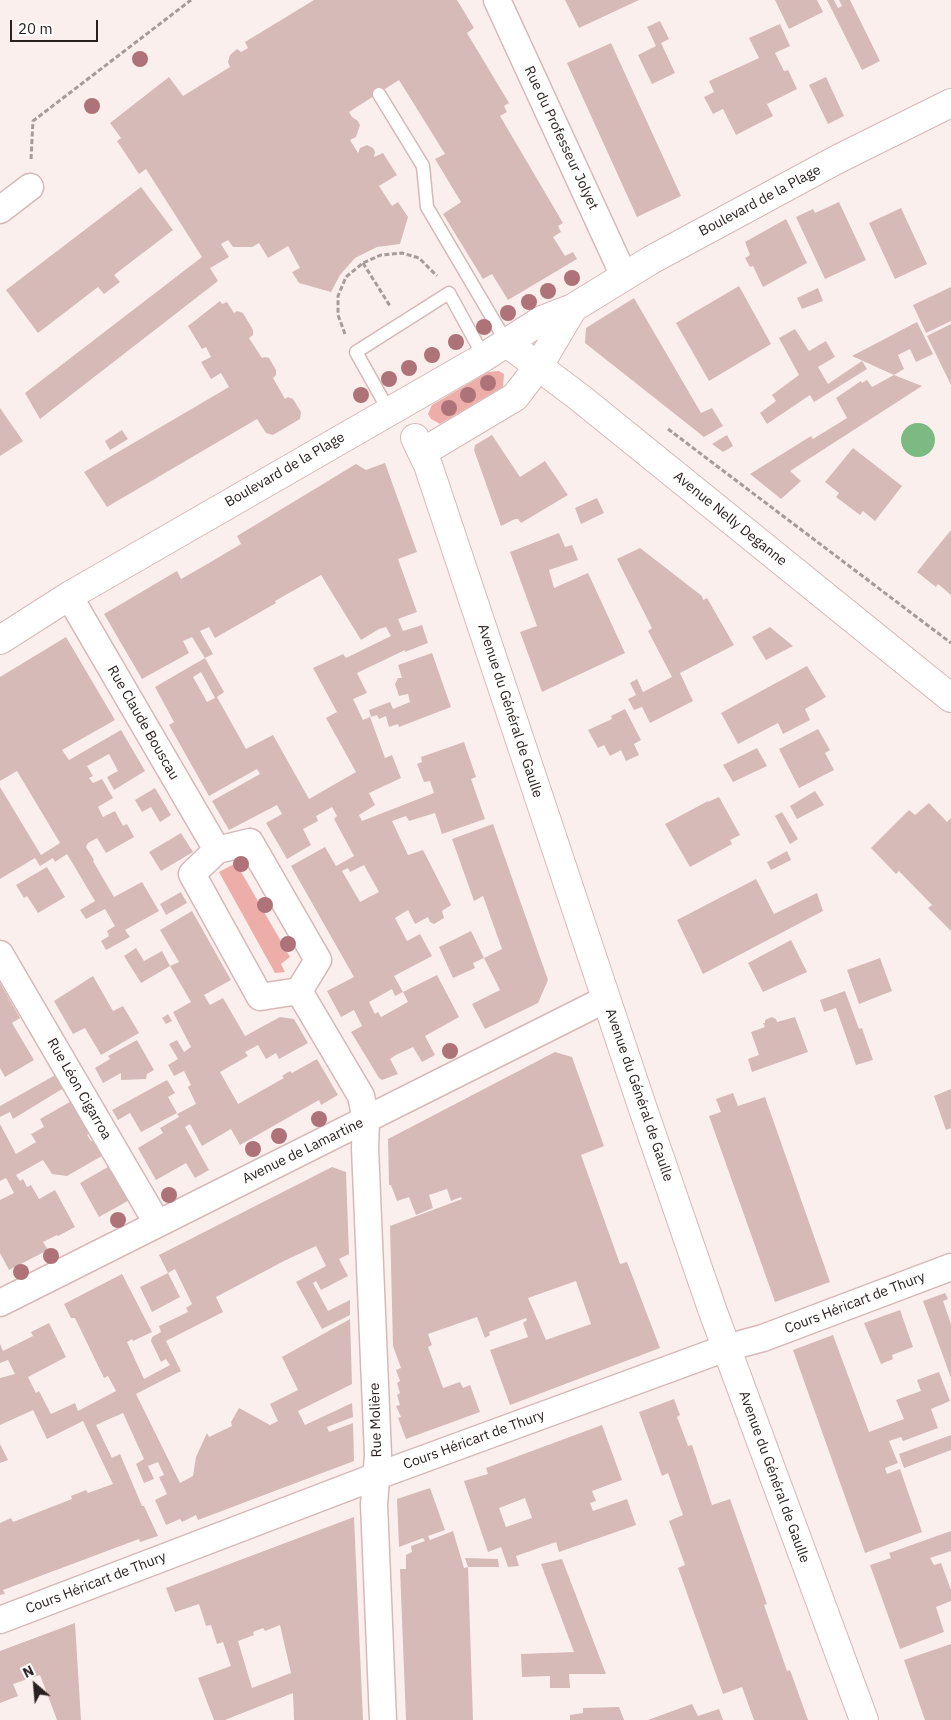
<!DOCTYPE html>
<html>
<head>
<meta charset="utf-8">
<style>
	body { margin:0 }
	#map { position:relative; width:951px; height:1720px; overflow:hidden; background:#fbefee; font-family:"IBM Plex Sans",sans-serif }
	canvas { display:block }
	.north { position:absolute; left:10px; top:1660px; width:50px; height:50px; -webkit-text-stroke:4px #fff; paint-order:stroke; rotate:333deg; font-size:14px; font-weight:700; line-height:20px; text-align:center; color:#2a201f }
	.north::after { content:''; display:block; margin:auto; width:18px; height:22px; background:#2a201f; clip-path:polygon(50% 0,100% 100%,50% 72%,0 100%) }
	.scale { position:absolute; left:10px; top:20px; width:88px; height:22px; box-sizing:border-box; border:2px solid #2a201f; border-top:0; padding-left:6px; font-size:15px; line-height:18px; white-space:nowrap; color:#2a201f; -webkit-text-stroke:4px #fff; paint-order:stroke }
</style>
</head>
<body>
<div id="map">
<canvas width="951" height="1720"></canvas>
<div class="north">N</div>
<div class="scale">20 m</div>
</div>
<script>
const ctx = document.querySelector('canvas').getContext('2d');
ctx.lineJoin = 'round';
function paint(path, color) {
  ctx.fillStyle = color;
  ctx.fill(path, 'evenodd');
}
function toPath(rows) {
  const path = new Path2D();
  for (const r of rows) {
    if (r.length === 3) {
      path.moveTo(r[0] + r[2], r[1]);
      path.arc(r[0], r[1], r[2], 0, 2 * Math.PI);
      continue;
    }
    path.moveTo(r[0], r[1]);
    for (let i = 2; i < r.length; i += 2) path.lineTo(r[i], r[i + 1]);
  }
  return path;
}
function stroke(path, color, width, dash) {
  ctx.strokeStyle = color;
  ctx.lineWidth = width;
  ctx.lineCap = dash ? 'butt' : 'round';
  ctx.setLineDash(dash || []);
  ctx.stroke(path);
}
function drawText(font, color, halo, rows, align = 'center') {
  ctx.font = font + ' "IBM Plex Sans",sans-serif';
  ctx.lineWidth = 5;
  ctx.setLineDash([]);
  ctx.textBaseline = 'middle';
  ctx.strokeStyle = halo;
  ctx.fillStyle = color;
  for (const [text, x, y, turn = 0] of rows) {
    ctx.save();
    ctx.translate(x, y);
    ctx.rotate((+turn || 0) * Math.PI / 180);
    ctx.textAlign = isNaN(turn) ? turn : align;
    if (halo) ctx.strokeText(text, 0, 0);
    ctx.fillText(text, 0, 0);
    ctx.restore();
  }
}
paint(toPath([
	[499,371,504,374,503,387,440,424,431,419,428,414,432,405,488,372],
	[236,863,290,957,281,964,285,972,275,973,219,872]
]), '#edaeaa');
paint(toPath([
	[918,440,17]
]), '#7dba83');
paint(toPath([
	[314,0,457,0,474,28,467,33,509,103,504,106,507,112,500,116,563,223,558,226,561,232,553,237,565,256,573,252,577,259,508,300,492,274,483,279,443,214,461,202,435,159,445,154,399,80,349,112,352,117,358,121,360,125,356,137,350,140,358,153,360,148,367,145,373,148,375,152,374,157,383,153,397,175,379,186,392,206,398,202,408,217,400,244,377,247,355,258,340,275,331,292,299,283,292,272,300,268,288,246,268,258,259,243,252,247,233,247,228,240,221,244,229,257,210,268,218,281,40,419,25,393,202,257,146,169,139,174,117,141,121,138,110,123,169,77,183,96,230,67,228,62,230,55,237,49,241,52,248,48,245,42],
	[565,0,639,0,579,28],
	[775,0,817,0,823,12,789,29],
	[827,0,834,0,838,8,842,6,839,0,850,0,880,61,862,70],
	[660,21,669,39,661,43,675,73,652,84,638,55,656,46,647,27],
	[780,24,790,46,775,53,784,71,788,70,797,89,767,104,773,116,736,135,723,109,713,114,704,97,714,92,709,81,759,58,749,38],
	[611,43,681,196,637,217,567,63],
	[826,77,844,116,828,124,809,85],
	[141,187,173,230,114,275,120,282,104,294,98,287,38,333,6,290],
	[839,202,866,260,825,279,796,217,813,209,815,213],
	[901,208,927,264,895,279,869,223],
	[786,219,807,263,763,287,753,266,750,267,745,258,750,255,745,242],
	[739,286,771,344,709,381,676,323],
	[951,287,951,321,926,333,913,305],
	[818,288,823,301,802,309,797,298],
	[634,298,701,413,712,408,723,426,704,437,585,343,586,328],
	[220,301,222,304,227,302,234,313,237,311,243,313,253,330,253,335,249,338,262,358,265,357,269,358,276,370,276,375,273,378,285,399,288,397,293,399,301,412,300,419,273,435,266,433,257,419,107,507,84,472,229,387,221,373,211,379,201,362,211,357,206,347,202,349,188,326],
	[917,322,933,354,916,362,910,349,898,355,904,369,894,375,852,356],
	[951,324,951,385,927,336],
	[795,329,809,351,826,341,835,357,818,367,828,384,862,361,867,369,814,402,810,395,767,424,760,413,776,401,772,395,799,375,779,338],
	[894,375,922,386,790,471,801,481,781,499,750,474,811,436,813,439,847,418,836,398,861,381,862,383,867,380,872,387],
	[0,408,23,441,0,456],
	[122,430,128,439,110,450,105,441],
	[492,435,520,477,545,461,568,495,521,523,518,519,515,519,501,526,474,450,475,445],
	[727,435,733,446,723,452,712,444],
	[853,448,902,486,875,521,863,511,860,515,836,497,839,493,825,482],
	[385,463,417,552,398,559,417,612,398,619,403,631,422,625,428,643,405,652,405,650,357,673,367,693,353,699,363,720,370,717,385,758,392,755,401,778,369,793,375,805,359,815,362,821,434,793,430,781,424,782,417,764,422,762,421,757,464,742,476,777,471,779,485,819,442,834,435,813,409,821,406,816,392,821,408,855,423,850,451,905,442,911,444,918,434,924,430,922,428,917,415,924,408,910,395,918,407,941,420,934,432,956,394,976,403,992,437,975,459,1017,425,1036,435,1055,422,1062,413,1047,396,1055,390,1059,398,1074,382,1080,379,1078,351,1032,362,1026,354,1010,341,1017,327,991,354,977,291,866,325,847,336,866,354,856,334,819,337,816,332,807,316,816,318,821,303,829,311,845,287,859,266,823,282,814,277,805,229,830,212,801,260,774,257,769,209,796,169,725,174,722,155,687,205,658,224,692,217,697,246,749,273,735,309,799,356,772,326,718,337,712,313,668,343,654,346,658,391,636,386,627,379,629,361,640,321,575,275,601,276,603,215,638,209,627,200,631,213,654,205,658,192,637,183,641,189,653,142,679,104,614,177,571,181,579,204,566,241,544,237,536,356,464,366,470],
	[201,672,215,698,207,702,193,677],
	[364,865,379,892,360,902,342,871,348,868,350,872],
	[392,989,395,996,403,992,408,1002,381,1017,378,1012,375,1014,369,1002],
	[597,498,604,513,581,524,575,508],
	[951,530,951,595,938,584,936,587,917,572],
	[559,533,565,547,572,545,578,560,549,570,554,588,588,573,625,653,542,692,520,632,537,626,510,552],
	[640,548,702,596,703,600,707,598,734,645,680,673,693,701,650,723,642,707,634,710,628,699,636,695,630,683,637,679,643,692,672,677,648,631,652,628,617,559],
	[770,627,793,646,766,660,752,637],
	[66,637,115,720,62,750,69,760,121,730,145,771,114,790,107,777,118,771,109,754,87,766,93,776,89,778,93,783,102,779,113,798,98,807,103,817,115,811,123,826,127,824,134,837,106,853,97,838,88,843,86,847,94,860,93,861,114,897,142,882,159,911,125,930,130,937,106,950,101,941,109,936,107,931,115,926,105,909,86,919,80,910,95,901,67,854,55,862,53,858,40,866,35,858,0,879,0,787,41,855,60,843,17,771,0,781,0,677],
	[432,653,451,707,399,727,398,724,389,727,386,716,379,719,377,715,371,717,369,710,390,702,393,709,410,702,408,694,399,696,395,684,398,678,402,678,398,665],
	[807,666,826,697,805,709,810,720,783,734,778,723,738,744,721,713],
	[625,709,641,740,634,744,639,755,626,761,621,750,610,756,604,745,598,748,588,730,612,719,611,716],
	[818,729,830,750,825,753,834,770,799,788,779,749],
	[757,748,767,766,733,782,723,765],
	[155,788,171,815,160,822,151,807,142,812,135,800],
	[815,791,824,805,797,819,790,806],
	[719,797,740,835,730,840,732,844,690,867,665,824,708,801,708,802],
	[929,803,947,822,951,818,951,931,928,908,932,905,899,871,896,874,871,848,909,810,915,815],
	[782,812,798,839,790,844,775,816],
	[493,824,548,980,538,1003,485,1029,472,1004,500,990,484,958,502,949,483,896,474,901,452,839],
	[181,833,193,852,161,871,149,852],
	[787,851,791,860,771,870,767,862],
	[47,867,65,897,38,913,27,896,24,898,16,885],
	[756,879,774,914,817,893,823,911,703,974,677,920],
	[181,892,187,903,166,915,160,904],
	[192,911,231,980,204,995,210,1005,223,998,245,1036,280,1017,294,1019,308,1043,279,1059,276,1053,266,1059,258,1045,245,1052,248,1056,220,1072,238,1104,284,1078,282,1076,290,1071,292,1073,317,1059,338,1095,321,1105,319,1100,240,1145,231,1129,202,1146,190,1124,185,1127,209,1170,195,1178,186,1163,156,1180,138,1148,163,1133,160,1128,179,1117,177,1114,196,1104,188,1087,191,1085,184,1071,174,1076,168,1065,178,1059,169,1044,177,1040,184,1052,191,1047,173,1012,191,1002,170,966,141,983,124,956,136,948,144,961,162,951,170,966,179,962,160,930],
	[471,931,484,958,473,963,475,968,453,978,439,947],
	[791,940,807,972,763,992,748,963],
	[880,958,892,991,859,1004,847,970],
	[93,976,113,1011,123,1006,139,1033,101,1055,85,1028,73,1034,54,1001],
	[0,983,20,1018,12,1023,34,1060,5,1077,0,1068],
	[845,991,859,1029,862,1028,873,1060,856,1065,836,1008,824,1012,820,1000],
	[168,1014,172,1021,166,1024,162,1018],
	[772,1017,776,1019,777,1022,795,1017,808,1052,752,1072,748,1059,759,1055,751,1032,765,1027,763,1023,765,1023,765,1020],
	[137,1040,154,1070,147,1074,146,1079,121,1080,121,1073,103,1083,95,1068,110,1059,108,1056],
	[555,1052,572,1057,604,1146,581,1155,620,1264,627,1262,660,1348,510,1405,490,1350,528,1337,523,1323,527,1320,526,1318,489,1332,490,1335,485,1338,477,1317,428,1334,432,1345,428,1347,443,1388,460,1382,463,1388,470,1385,480,1412,406,1439,398,1418,401,1417,396,1406,400,1405,397,1395,400,1393,397,1383,400,1381,396,1370,401,1368,393,1346,390,1226,462,1199,461,1197,451,1201,447,1189,429,1195,433,1208,416,1215,409,1197,397,1201,391,1185,389,1185,388,1139],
	[576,1281,591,1324,546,1340,528,1298],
	[59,1073,67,1086,13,1119,10,1112,0,1117,0,1106],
	[167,1080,175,1093,168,1097,177,1113,141,1132,130,1113,118,1120,112,1110],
	[951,1089,951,1128,946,1130,934,1096],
	[733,1093,738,1106,765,1097,830,1282,775,1302,709,1116,721,1112,716,1099],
	[75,1099,94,1131,87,1135,91,1141,97,1137,107,1153,67,1176,52,1174,43,1160,16,1175,20,1181,23,1179,27,1187,31,1185,39,1199,55,1190,75,1227,58,1236,57,1235,43,1242,48,1250,9,1270,0,1253,0,1200,14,1193,6,1178,0,1181,0,1124,16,1154,36,1142,31,1134,44,1127,40,1119],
	[113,1164,133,1198,99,1217,80,1183],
	[332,1167,346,1172,349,1254,339,1259,348,1276,321,1290,316,1281,313,1283,328,1311,350,1300,350,1315,322,1329,296,1282,326,1266,316,1246,284,1261,216,1297,223,1312,166,1341,181,1371,136,1394,180,1483,193,1476,196,1457,207,1433,209,1437,232,1426,231,1422,239,1408,270,1425,278,1421,270,1404,298,1390,282,1357,350,1319,352,1384,298,1411,305,1425,352,1403,353,1417,327,1427,329,1432,353,1423,354,1461,198,1520,196,1515,182,1522,180,1519,166,1525,155,1500,167,1494,159,1477,164,1475,158,1462,148,1466,154,1479,144,1483,136,1464,144,1459,123,1413,96,1425,112,1458,120,1454,142,1506,144,1506,158,1536,140,1542,139,1539,3,1590,5,1594,0,1595,0,1523,11,1518,13,1522,72,1499,71,1496,86,1490,88,1493,113,1484,83,1421,47,1439,33,1410,0,1425,0,1378,15,1374,8,1360,0,1363,0,1344,3,1351,33,1336,31,1332,49,1323,66,1357,28,1377,36,1393,39,1391,51,1414,75,1403,78,1411,116,1391,108,1376,104,1378,75,1318,71,1318,64,1304,122,1274,152,1332,133,1341,132,1339,127,1342,144,1379,170,1365,166,1359,161,1362,151,1341,152,1337,161,1332,159,1326,188,1312,186,1308,192,1304,175,1269,168,1273,159,1255],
	[168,1273,180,1297,152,1312,140,1287],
	[945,1293,948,1299,943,1301,951,1324,951,1378,923,1301],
	[900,1310,913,1347,892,1355,893,1359,881,1364,864,1323],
	[833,1335,869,1432,904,1419,896,1400,921,1391,917,1380,939,1372,950,1401,931,1409,938,1428,903,1441,901,1437,889,1441,898,1463,885,1468,887,1474,900,1469,922,1532,865,1553,793,1350],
	[674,1399,680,1415,677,1417,688,1446,692,1445,712,1505,730,1499,767,1604,764,1605,787,1671,790,1670,808,1720,754,1720,742,1687,723,1694,678,1568,685,1565,669,1521,683,1515,668,1473,662,1476,639,1412],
	[602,1425,622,1480,592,1491,596,1501,590,1503,593,1511,627,1499,636,1525,559,1552,556,1542,516,1556,519,1566,508,1567,501,1547,488,1552,464,1481,488,1474,486,1468],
	[525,1498,532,1518,506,1527,499,1508],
	[951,1435,951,1450,904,1468,899,1454],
	[0,1444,8,1460,0,1463],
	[430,1488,445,1530,428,1536,430,1540,453,1531,464,1568,468,1567,465,1558,498,1559,499,1567,468,1567,473,1720,406,1720,400,1569,406,1569,406,1555,412,1552,411,1546,425,1541,423,1538,399,1547,397,1499],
	[354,1517,363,1720,294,1720,293,1693,225,1720,214,1720,198,1678,231,1666,223,1642,217,1644,211,1625,206,1626,199,1604,175,1612,166,1588],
	[280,1625,291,1673,252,1688,238,1641,254,1635,253,1632,263,1628,265,1631],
	[951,1531,951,1551,930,1558,934,1565,941,1563,951,1590,951,1601,936,1607,944,1632,900,1649,870,1565,891,1558,889,1553],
	[562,1559,606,1674,569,1674,570,1688,550,1688,550,1676,522,1677,521,1654,574,1652,541,1564],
	[75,1623,81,1720,57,1720,40,1675,13,1684,18,1696,0,1703,0,1651],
	[951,1644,951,1720,925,1720,904,1660],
	[692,1704,698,1716,719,1709,723,1720,648,1720],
	[619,1707,624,1720,570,1720,570,1715,583,1713,583,1708]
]), '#d6bab8');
const service = toPath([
	[379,94,423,166,427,207,507,343],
	[389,411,356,352,449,293,484,357]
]);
const minor = toPath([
	[497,0,624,276],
	[0,210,30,187],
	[69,596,217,850],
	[250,842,318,960,299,991,260,997,192,874,217,850,250,842],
	[0,954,157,1223],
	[299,991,361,1096,366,1120,365,1148,378,1455,374,1504,383,1720],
	[0,1303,606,999],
	[0,1620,377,1476,726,1348,763,1338,951,1267]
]);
const secondary = toPath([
	[507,343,579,397,951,698],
	[415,438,428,465,642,1106,712,1309,864,1720],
	[433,446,515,397,538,367,573,308],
	[0,640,69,596,484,357,542,320,573,308,651,260,838,159,951,103]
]);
stroke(service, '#d6b9b7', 15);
stroke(minor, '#d6b9b7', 29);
stroke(secondary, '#d6b9b7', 30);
stroke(toPath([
	[31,159,33,121,191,0],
	[363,263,390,306],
	[345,334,338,315,338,296,346,277,363,263,381,255,402,253,419,258,437,276],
	[668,429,951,643]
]), '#a79b9a', 3, [5, 2.5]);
stroke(service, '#fff', 12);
stroke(minor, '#fff', 26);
stroke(secondary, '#fff', 28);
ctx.fillStyle = '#ae7378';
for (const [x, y] of [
	[140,59],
	[92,106],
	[572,278],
	[548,291],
	[529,302],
	[508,313],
	[484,327],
	[456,342],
	[432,355],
	[409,368],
	[389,379],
	[488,383],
	[361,395],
	[468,395],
	[449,408],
	[241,864],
	[265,905],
	[288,944],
	[450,1051],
	[319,1119],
	[279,1136],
	[253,1149],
	[169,1195],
	[118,1220],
	[51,1256],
	[21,1272]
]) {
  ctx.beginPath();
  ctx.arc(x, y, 8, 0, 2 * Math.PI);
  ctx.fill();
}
drawText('14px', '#2a201f', '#fff', [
	["Rue du Professeur Jolyet",561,138,65],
	["Boulevard de la Plage",760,201,-28],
	["Boulevard de la Plage",285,470,-30],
	["Avenue Nelly Deganne",730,519,39],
	["Avenue du Général de Gaulle",510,711,72],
	["Rue Claude Bouscau",143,723,60],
	["Rue Léon Cigarroa",79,1089,60],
	["Avenue du Général de Gaulle",639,1095,71],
	["Avenue de Lamartine",303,1151,-26],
	["Cours Héricart de Thury",855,1303,-21],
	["Rue Molière",376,1420,-92],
	["Cours Héricart de Thury",474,1440,-20],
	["Avenue du Général de Gaulle",774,1477,70],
	["Cours Héricart de Thury",96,1583,-21]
]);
</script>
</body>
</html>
